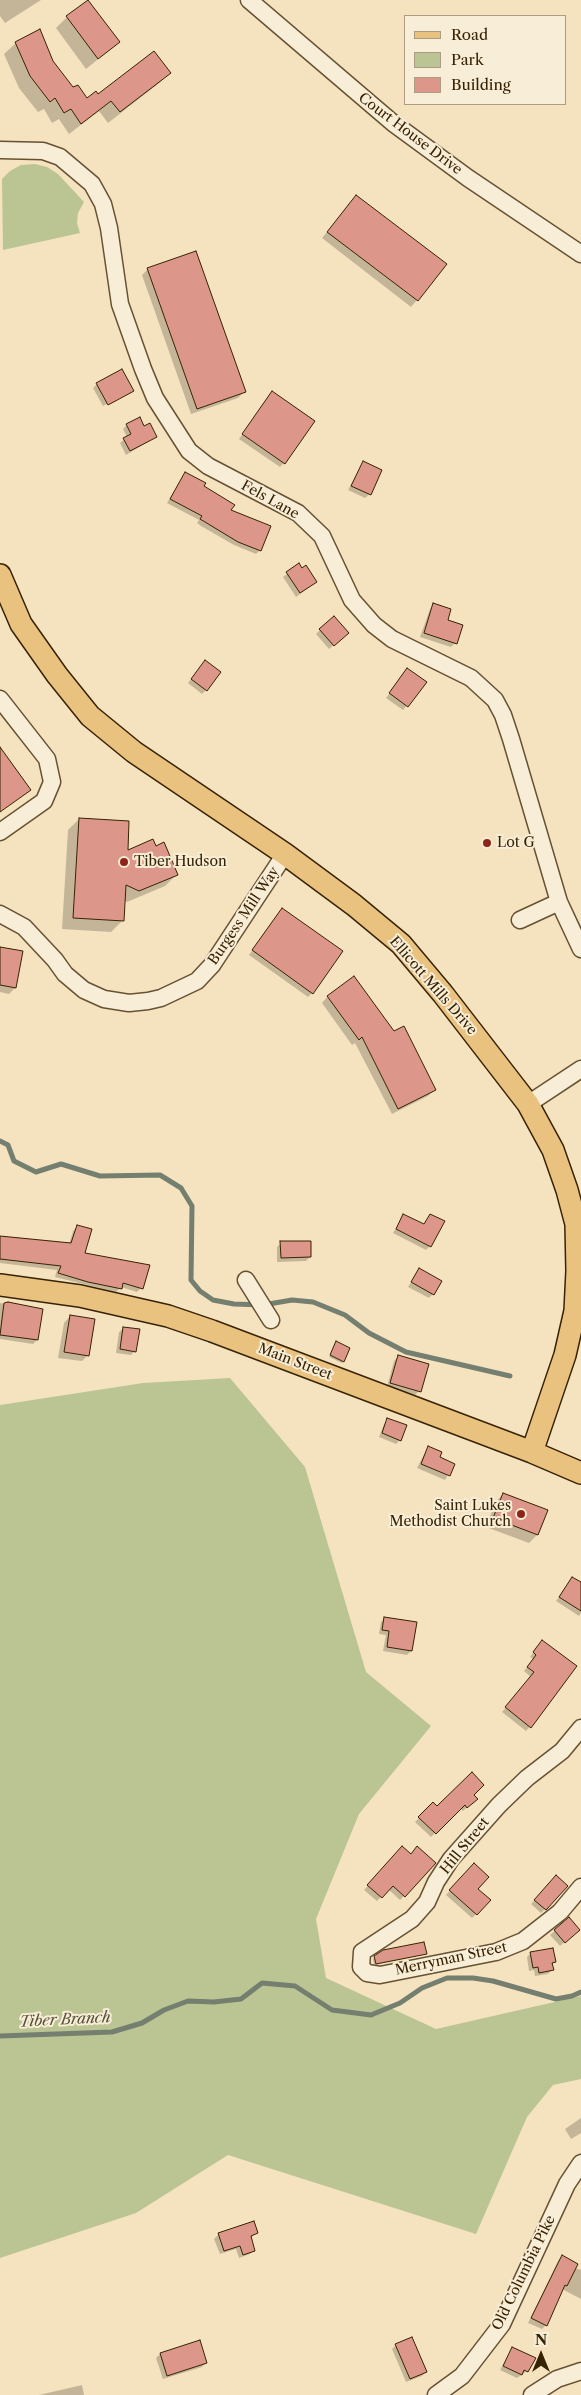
<!DOCTYPE html>
<html>
<head>
<meta charset="utf-8">
<style>
	body { margin:0 }
	#map { position:relative; width:581px; height:2395px; overflow:hidden; background:#f5e3c0; font-family:"Libre Caslon Text",serif }
	canvas { display:block }
	.legend { position:absolute; left:404px; top:15px; width:162px; height:90px; box-sizing:border-box; background:#f8edd6; border:1px solid #ab9c82; margin:0; padding:6px 9px; list-style:none; font-size:15px; color:#372203 }
	.legend li { display:flex; align-items:center; gap:10px; height:25px }
	.legend b { width:25px; border:1px solid #ab9c82 }
	.north { position:absolute; left:516px; top:2330px; width:50px; height:50px; -webkit-text-stroke:4px #f8edd6; paint-order:stroke; rotate:0deg; font-size:14px; font-weight:700; line-height:20px; text-align:center; color:#372203 }
	.north::after { content:''; display:block; margin:auto; width:18px; height:22px; background:#372203; clip-path:polygon(50% 0,100% 100%,50% 72%,0 100%) }
</style>
</head>
<body>
<div id="map">
<canvas width="581" height="2395"></canvas>
<ul class="legend">
<li><b style="height:6px;background:#eac280"></b>Road</li>
<li><b style="height:14px;background:#bbc493"></b>Park</li>
<li><b style="height:14px;background:#dd968a"></b>Building</li>
</ul>
<div class="north">N</div>
</div>
<script>
const ctx = document.querySelector('canvas').getContext('2d');
ctx.lineJoin = 'round';
function paint(path, color) {
  ctx.fillStyle = color;
  ctx.fill(path, 'evenodd');
}
function toPath(rows) {
  const path = new Path2D();
  for (const r of rows) {
    path.moveTo(r[0], r[1]);
    for (let i = 2; i < r.length; i += 2) path.lineTo(r[i], r[i + 1]);
  }
  return path;
}
function stroke(path, color, width, dash) {
  ctx.strokeStyle = color;
  ctx.lineWidth = width;
  ctx.lineCap = dash ? 'butt' : 'round';
  ctx.setLineDash(dash || []);
  ctx.stroke(path);
}
function drawText(font, color, halo, rows, align = 'center') {
  ctx.font = font + ' "Libre Caslon Text",serif';
  ctx.lineWidth = 4;
  ctx.setLineDash([]);
  ctx.textBaseline = 'middle';
  ctx.strokeStyle = halo;
  ctx.fillStyle = color;
  for (const [text, x, y, turn = 0] of rows) {
    ctx.save();
    ctx.translate(x, y);
    ctx.rotate((+turn || 0) * Math.PI / 180);
    ctx.textAlign = isNaN(turn) ? turn : align;
    if (halo) ctx.strokeText(text, 0, 0);
    ctx.fillText(text, 0, 0);
    ctx.restore();
  }
}
paint(toPath([
	[35,164,47,167,58,174,84,202,78,213,77,223,80,233,3,250,2,179,10,171,21,165],
	[230,1378,305,1467,366,1672,431,1726,359,1814,316,1919,326,1978,436,2029,581,1996,581,2079,553,2085,527,2117,476,2234,228,2155,136,2213,0,2258,0,1405,143,1383]
]), '#bbc493');
paint(toPath([
	[0,0,41,0,5,23,0,16],
	[67,17,119,42,86,69,56,28],
	[16,43,52,62,73,88,86,99,169,73,158,84,108,123,99,111,69,134,59,119,52,123,44,109,38,112,19,88,4,54],
	[356,196,417,300,411,307,322,238],
	[148,269,245,391,238,398,191,414,142,275],
	[97,384,132,391,103,406,93,388],
	[268,397,284,463,280,467,239,439],
	[127,425,144,427,156,437,126,455,120,443,127,437,123,429],
	[363,463,370,494,365,498,348,490],
	[185,473,229,511,260,550,256,554,234,545,201,526,197,523,199,520,167,503],
	[299,565,316,582,296,597,283,577],
	[434,605,446,621,455,643,451,647,420,637,430,609],
	[320,630,347,633,329,649,316,634],
	[201,666,206,690,202,694,188,683],
	[404,674,425,682,403,710,386,698],
	[79,819,126,852,177,874,165,886,127,902,124,900,123,920,111,932,62,929,68,830],
	[282,910,312,993,308,997,249,955],
	[0,949,15,988,9,994,0,992],
	[328,996,435,1089,428,1096,392,1114,355,1043,352,1045,322,1003],
	[404,1215,423,1225,430,1215,430,1246,426,1250,393,1233],
	[77,1227,83,1254,141,1288,137,1292,121,1287,116,1292,55,1277,57,1270,0,1263,0,1236,69,1244,73,1231],
	[281,1243,310,1257,306,1261,277,1262,277,1247],
	[419,1270,433,1294,429,1298,408,1287],
	[0,1303,42,1310,37,1340,33,1344,0,1339],
	[70,1316,88,1355,82,1361,58,1358,64,1323],
	[124,1328,135,1351,131,1355,116,1353,119,1332],
	[336,1343,343,1361,342,1363,329,1357],
	[398,1357,419,1391,415,1395,387,1387,394,1361],
	[388,1420,400,1440,396,1444,379,1437,384,1424],
	[428,1447,438,1458,454,1464,445,1480,417,1468],
	[503,1494,546,1511,537,1535,529,1543,486,1527,495,1503],
	[572,1578,581,1584,581,1613,579,1616,556,1601],
	[385,1618,411,1651,407,1655,383,1651,386,1635,379,1634,381,1622],
	[538,1646,547,1707,526,1731,502,1712,531,1677,524,1671,533,1659,530,1657],
	[472,1795,476,1799,463,1811,460,1808,431,1837,415,1822,433,1804,437,1808],
	[398,1852,404,1896,400,1900,388,1889,377,1901,364,1890],
	[474,1865,476,1889,489,1901,472,1918,446,1895],
	[552,1881,545,1909,541,1913,531,1904],
	[569,1919,574,1934,560,1946,550,1935],
	[531,1953,555,1962,551,1965,552,1970,548,1974,535,1976,534,1970,529,1971,527,1957],
	[426,1954,374,1965,373,1959,375,1957],
	[581,2118,581,2133,571,2139,565,2129],
	[253,2223,257,2233,250,2238,254,2250,250,2254,239,2258,236,2249,220,2254,214,2239,218,2235],
	[562,2257,575,2268,581,2270,581,2299,562,2289,546,2325,542,2329,528,2323,558,2261],
	[199,2341,206,2363,202,2367,163,2379,156,2358,160,2354],
	[396,2345,426,2372,422,2376,406,2382,392,2349],
	[512,2349,527,2371,517,2378,500,2370],
	[82,2385,84,2395,39,2395]
]), '#0003');
stroke(toPath([
	[0,1141,8,1145,14,1161,36,1172,61,1164,100,1176,160,1175,181,1188,192,1206,191,1280,200,1291,213,1300,234,1304,263,1305,292,1300,313,1302,345,1315,369,1333,406,1352,510,1376],
	[0,2036,112,2032,142,2023,164,2010,188,2001,214,2002,241,1999,262,1983,295,1986,332,2010,371,2015,400,2003,422,1988,447,1978,473,1978,493,1981,556,1999,572,1996,581,1992]
]), '#747f6f', 5);
const building = toPath([
	[88,0,120,42,98,59,66,16,88,0],
	[40,29,53,61,73,87,78,85,87,98,96,91,98,94,154,51,171,73,120,112,111,101,81,124,71,109,64,113,55,98,50,102,30,76,15,42,40,29],
	[356,195,447,264,418,301,327,232,356,195],
	[196,251,246,392,197,409,147,268,196,251],
	[122,369,134,391,108,405,96,383,122,369],
	[272,391,315,421,285,464,242,434,272,391],
	[140,417,144,426,150,423,157,437,130,451,123,438,131,434,126,424,140,417],
	[363,461,382,470,371,495,351,486,363,461],
	[185,472,206,483,204,486,235,505,231,510,271,526,261,551,238,542,205,522,200,519,202,516,170,499,185,472],
	[299,563,302,568,306,565,317,582,300,593,286,572,299,563],
	[433,603,451,609,448,620,463,625,457,644,424,633,433,603],
	[334,616,349,633,334,646,319,629,334,616],
	[205,660,221,672,207,691,191,679,205,660],
	[407,668,427,682,408,707,389,693,407,668],
	[0,747,31,790,0,812,0,747],
	[79,818,129,821,128,850,153,839,156,846,164,842,178,875,139,891,126,885,124,921,73,918,79,818],
	[282,908,343,951,313,994,252,950,282,908],
	[0,947,23,951,16,988,0,985,0,947],
	[354,976,394,1031,404,1026,436,1090,398,1109,362,1037,359,1040,327,996,354,976],
	[403,1214,424,1224,430,1214,445,1221,431,1247,396,1229,403,1214],
	[77,1225,92,1229,85,1253,150,1265,143,1289,123,1283,122,1289,88,1282,58,1273,61,1266,0,1259,0,1236,71,1243,77,1225],
	[280,1241,311,1241,311,1257,281,1258,280,1241],
	[419,1268,442,1281,434,1295,411,1282,419,1268],
	[8,1302,43,1309,38,1340,0,1335,4,1303,8,1302],
	[70,1315,95,1319,89,1356,64,1352,70,1315],
	[123,1327,140,1329,136,1352,120,1349,123,1327],
	[336,1341,350,1348,344,1362,330,1355,336,1341],
	[398,1355,429,1364,421,1392,390,1383,398,1355],
	[387,1418,407,1425,401,1441,382,1433,387,1418],
	[428,1446,442,1452,440,1457,455,1464,450,1476,421,1464,428,1446],
	[503,1493,548,1510,538,1535,493,1518,503,1493],
	[572,1577,581,1582,581,1611,559,1597,572,1577],
	[384,1617,417,1622,412,1651,387,1647,389,1631,382,1630,384,1617],
	[542,1640,577,1666,531,1728,505,1707,534,1672,527,1667,536,1655,533,1652,542,1640],
	[472,1772,484,1785,474,1795,478,1799,467,1808,465,1805,436,1834,418,1817,433,1802,437,1806,472,1772],
	[402,1846,411,1854,417,1846,436,1863,405,1897,393,1886,382,1898,367,1885,402,1846],
	[474,1863,489,1877,478,1889,491,1900,477,1915,449,1890,474,1863],
	[556,1875,568,1886,546,1910,534,1900,556,1875],
	[569,1917,580,1930,565,1943,554,1930,569,1917],
	[424,1942,427,1954,376,1964,374,1956,383,1950,424,1942],
	[553,1948,556,1962,552,1963,554,1970,539,1973,538,1967,533,1968,530,1952,553,1948],
	[254,2221,258,2233,251,2236,255,2251,243,2255,240,2246,224,2251,218,2233,254,2221],
	[562,2255,578,2264,567,2286,565,2285,547,2326,531,2318,562,2255],
	[412,2337,427,2372,410,2379,395,2344,412,2337],
	[200,2340,207,2363,167,2376,160,2353,200,2340],
	[512,2347,536,2358,528,2372,524,2370,522,2375,503,2366,512,2347]
]);
paint(building, '#dd968a');
stroke(building, '#372203', 1);
const minor = toPath([
	[249,0,393,123,468,178,581,254],
	[0,150,43,151,60,157,92,184,103,204,109,228,120,304,143,369,155,398,189,451,208,466,298,513,322,536,352,600,374,625,392,639,471,678,495,700,503,715,511,739,559,902,581,949],
	[0,699,47,759,52,782,44,801,0,832],
	[0,914,24,927,55,960,65,974,84,990,104,999,129,1003,148,1001,161,998,197,981,212,965,285,854],
	[520,920,559,902],
	[528,1104,581,1069],
	[246,1280,271,1320],
	[581,1728,562,1751,527,1778,499,1805,451,1859,436,1882,427,1902,412,1919,362,1952,361,1967,367,1973,380,1975,496,1952,523,1941,560,1912,581,1887],
	[436,2395,462,2376,502,2324,567,2184,581,2163],
	[532,2395,557,2379,581,2371]
]);
const major = toPath([
	[0,575,21,624,57,675,90,716,134,752,285,854,354,905,401,944,443,994,528,1104,553,1150,567,1190,576,1224,577,1271,575,1311,565,1355,532,1452],
	[0,1285,80,1296,168,1316,212,1331,532,1452,581,1473]
]);
stroke(minor, '#665232', 19);
stroke(major, '#372203', 24);
stroke(minor, '#f8edd6', 16);
stroke(major, '#eac280', 21);
for (const [x, y, r, color] of [
	[487,843,5,"#8f2418"],
	[124,862,5,"#8f2418"],
	[521,1514,5,"#8f2418"]
]) {
  const dot = new Path2D();
  dot.arc(x, y, r, 0, 2 * Math.PI);
  ctx.fillStyle = color;
  ctx.fill(dot);
  stroke(dot, '#f8edd6', 2);
}
drawText('14px', '#372203', '#f8edd6', [
	["Court House Drive",410,134,37],
	["Fels Lane",270,500,29],
	["Burgess Mill Way",244,916,-56],
	["Ellicott Mills Drive",433,986,49],
	["Main Street",295,1362,21],
	["Hill Street",465,1846,-51],
	["Merryman Street",451,1959,-12],
	["Old Columbia Pike",524,2273,-64]
]);
drawText('14px', '#372203', '#f8edd6', [
	["Lot G",497,843],
	["Tiber Hudson",134,862],
	["Saint Lukes",511,1506,"right"],
	["Methodist Church",511,1522,"right"]
], 'left');
drawText('italic 15px', '#565039', '#f8edd6', [
	["Tiber Branch",65,2020,-3]
]);
</script>
</body>
</html>
